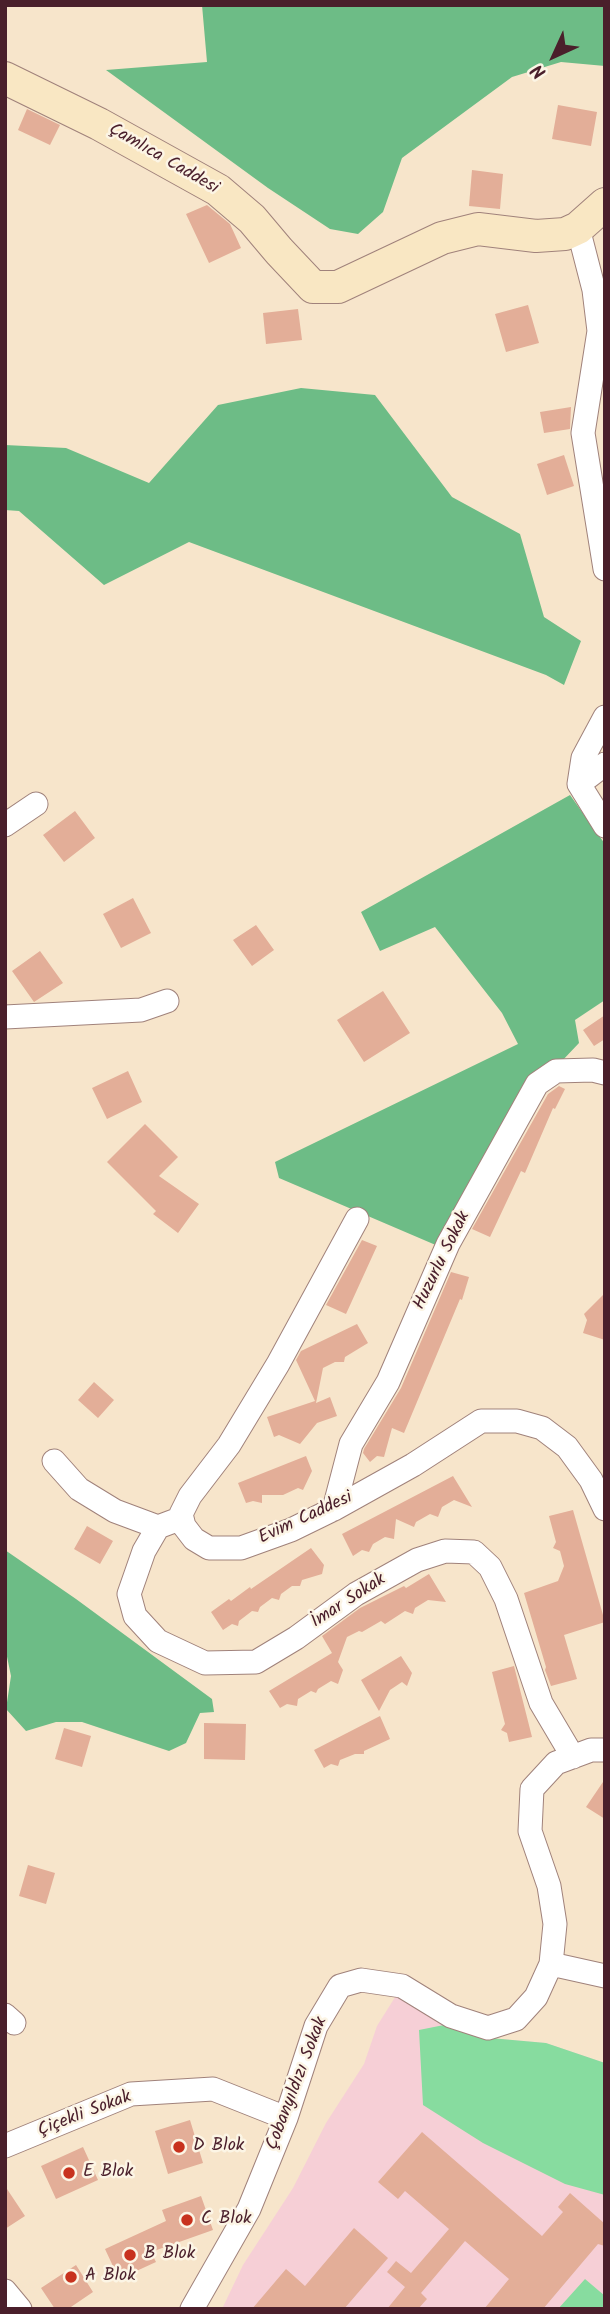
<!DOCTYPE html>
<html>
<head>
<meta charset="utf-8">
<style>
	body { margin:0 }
	#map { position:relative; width:610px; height:2314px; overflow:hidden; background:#f7e5cb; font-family:Kalam,sans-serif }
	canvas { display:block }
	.frame { position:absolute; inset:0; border:7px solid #4a1f2b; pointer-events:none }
	.north { position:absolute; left:519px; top:21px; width:70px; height:70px; -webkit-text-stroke:5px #fcf5e5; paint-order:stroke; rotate:225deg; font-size:19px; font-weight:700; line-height:28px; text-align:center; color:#4a1f2b }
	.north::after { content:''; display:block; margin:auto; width:24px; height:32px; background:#4a1f2b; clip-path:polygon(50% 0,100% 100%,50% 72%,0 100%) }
</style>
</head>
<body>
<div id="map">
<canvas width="610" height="2314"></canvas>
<div class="frame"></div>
<div class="north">N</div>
</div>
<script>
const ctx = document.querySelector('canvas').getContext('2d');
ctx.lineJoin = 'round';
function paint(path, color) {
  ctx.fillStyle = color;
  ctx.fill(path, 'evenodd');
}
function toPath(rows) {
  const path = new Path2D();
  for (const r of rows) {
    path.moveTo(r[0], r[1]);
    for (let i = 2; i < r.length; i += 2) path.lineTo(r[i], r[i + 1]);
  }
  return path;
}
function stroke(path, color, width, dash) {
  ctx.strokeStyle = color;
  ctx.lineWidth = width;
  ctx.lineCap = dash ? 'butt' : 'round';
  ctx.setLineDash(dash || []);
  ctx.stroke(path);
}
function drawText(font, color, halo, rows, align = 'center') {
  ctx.font = font + ' Kalam,sans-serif';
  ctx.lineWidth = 5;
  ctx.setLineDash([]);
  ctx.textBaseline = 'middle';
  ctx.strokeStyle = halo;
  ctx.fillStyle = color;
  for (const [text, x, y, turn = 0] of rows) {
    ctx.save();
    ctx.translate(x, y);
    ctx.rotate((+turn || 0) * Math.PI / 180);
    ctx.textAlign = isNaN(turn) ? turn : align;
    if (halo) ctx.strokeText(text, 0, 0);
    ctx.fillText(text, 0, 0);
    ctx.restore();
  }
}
paint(toPath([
	[397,1994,490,2038,546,2043,605,2063,605,2309,222,2309,243,2265,293,2188,326,2123,364,2064,377,2026]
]), '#f6cfd6');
paint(toPath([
	[449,2024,490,2038,546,2043,605,2063,605,2195,565,2184,483,2143,423,2105,419,2030],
	[585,2279,605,2296,605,2309,558,2309]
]), '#87dc9f');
paint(toPath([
	[202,5,605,5,605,66,561,62,512,77,402,158,383,212,358,234,330,229,268,188,106,70,207,62],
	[301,388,375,395,452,497,520,534,544,617,581,641,564,685,546,675,189,542,104,585,19,511,5,510,5,445,66,448,149,483,218,405],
	[570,795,605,844,605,1000,575,1020,579,1043,561,1062,438,1246,279,1178,275,1162,518,1044,502,1013,435,927,380,951,361,912],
	[5,1550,76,1599,212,1699,214,1712,200,1713,186,1743,169,1751,82,1722,56,1722,26,1731,6,1709,11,1676,5,1647]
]), '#6dbc86');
paint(toPath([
	[558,105,597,112,591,146,552,139],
	[27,109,60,125,50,145,18,130],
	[472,170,503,174,500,209,469,206],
	[207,205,230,224,241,248,209,263,186,214],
	[528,305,539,343,506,352,495,314],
	[298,309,302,340,266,344,263,313],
	[571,407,570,429,544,433,540,412],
	[564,455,574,486,547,495,537,464],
	[75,811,95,838,64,862,43,835],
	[133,898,151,933,121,948,103,914],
	[256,925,274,950,252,966,233,940],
	[40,951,63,983,34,1002,12,971],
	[383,991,410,1033,364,1062,337,1020],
	[605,1015,605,1039,594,1046,583,1030],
	[128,1071,142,1102,107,1119,92,1088],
	[559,1086,565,1089,555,1109,553,1108,525,1173,521,1171,490,1237,472,1229,548,1094],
	[145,1124,178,1157,159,1176,199,1204,178,1233,153,1214,156,1211,107,1162],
	[362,1240,377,1246,346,1314,326,1305],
	[451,1272,469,1277,462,1300,460,1299,404,1433,392,1428,384,1457,377,1456,370,1462,363,1453,364,1449,401,1388],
	[605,1293,605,1340,583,1333,587,1320,584,1314],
	[357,1324,368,1343,345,1357,344,1362,335,1362,323,1368,316,1403,330,1397,337,1416,317,1423,300,1444,279,1435,274,1437,267,1417,315,1401,296,1360,301,1351],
	[94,1382,114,1400,98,1418,78,1400],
	[306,1456,312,1471,303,1490,298,1488,283,1495,262,1495,262,1503,253,1501,246,1503,238,1483],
	[453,1476,472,1507,454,1500,442,1507,438,1517,430,1514,416,1522,414,1527,396,1519,394,1539,385,1537,373,1544,369,1552,362,1550,353,1556,342,1534],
	[573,1510,605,1622,564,1635,577,1679,551,1686,545,1670,546,1667,524,1593,558,1581,564,1566,560,1551,553,1548,556,1542,549,1516],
	[87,1526,113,1541,100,1564,74,1549],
	[311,1548,324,1565,322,1574,302,1580,300,1586,292,1586,281,1594,279,1600,272,1598,260,1607,258,1612,252,1611,239,1621,238,1626,232,1624,223,1630,211,1612,229,1599,231,1601,250,1587,251,1589],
	[429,1574,446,1602,428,1600,415,1608,413,1614,405,1611,385,1624,381,1621,362,1632,359,1631,347,1637,338,1662,343,1670,338,1684,331,1681,318,1689,316,1693,311,1691,298,1699,297,1706,287,1704,280,1708,269,1691,332,1653,322,1636,360,1608,404,1586,406,1588],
	[401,1656,412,1673,407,1686,402,1682,390,1690,379,1711,361,1680],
	[514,1666,532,1737,509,1742,507,1733,501,1730,505,1724,492,1672],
	[380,1716,390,1739,364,1751,364,1754,355,1754,340,1760,338,1766,331,1764,324,1768,314,1750],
	[204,1723,246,1724,245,1760,204,1759],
	[64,1728,91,1736,82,1767,55,1759],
	[605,1779,605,1819,586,1807],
	[28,1865,55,1873,46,1904,19,1896],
	[190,2120,203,2163,168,2174,155,2131],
	[422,2132,542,2236,563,2212,558,2207,570,2193,605,2224,605,2246,598,2244,543,2309,484,2309,509,2279,465,2241,421,2293,427,2299,418,2309,387,2309,405,2287,387,2272,396,2261,411,2273,449,2229,405,2191,398,2199,378,2182],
	[83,2147,98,2180,56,2199,41,2166],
	[5,2186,25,2216,5,2229],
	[201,2196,213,2230,151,2252,156,2262,119,2279,105,2249,166,2221,162,2210],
	[354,2228,388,2258,344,2309,252,2309,286,2269,305,2286],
	[76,2265,93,2292,68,2309,55,2309,41,2288]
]), '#e3ae98');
const street = toPath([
	[578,228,594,290,599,331,583,433,605,569],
	[579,784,583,758,605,717],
	[579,784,605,826],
	[579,784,605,764],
	[5,825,36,804],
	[5,1017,141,1010,167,1001],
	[357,1219,278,1364,229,1445,190,1496,181,1514,184,1526,194,1539,209,1548,241,1548,291,1530,334,1509,413,1465,481,1421,517,1421,542,1428,567,1447,591,1480,605,1509],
	[54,1461,79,1489,115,1511,158,1527],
	[334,1509,351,1444,388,1382,448,1244,537,1084,556,1071,593,1070,605,1073],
	[182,1518,158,1527,144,1551,129,1594,135,1616,158,1641,205,1663,256,1662,296,1638,356,1594,417,1560,445,1551,474,1552,490,1567,506,1599,541,1703,573,1757],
	[551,1964,605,1976],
	[5,2015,14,2023],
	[5,2146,131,2094,213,2089,286,2118],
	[5,2291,20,2309],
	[192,2309,249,2209,286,2118,316,2026,340,1986,361,1980,402,1986,451,2016,488,2028,516,2019,536,1997,551,1964,555,1924,549,1886,530,1831,532,1789,556,1763,591,1750,605,1750]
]);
const secondary = toPath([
	[5,78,99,124,218,190,252,219,279,251,313,287,338,287,442,238,478,229,536,236,565,234,578,228,605,204]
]);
stroke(street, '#a0827b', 25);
stroke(secondary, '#a0827b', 34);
stroke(street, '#fff', 23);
stroke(secondary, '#f9e7c3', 32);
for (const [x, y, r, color] of [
	[179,2147,7,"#c8321e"],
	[69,2173,7,"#c8321e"],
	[187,2220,7,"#c8321e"],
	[130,2255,7,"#c8321e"],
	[71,2277,7,"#c8321e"]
]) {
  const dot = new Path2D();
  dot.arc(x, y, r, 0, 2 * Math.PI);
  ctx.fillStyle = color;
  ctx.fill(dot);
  stroke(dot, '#fcf5e5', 2.5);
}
drawText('18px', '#4a1f2b', '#fcf5e5', [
	["Çamlıca Caddesi",163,160,30],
	["Huzurlu Sokak",443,1261,-64],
	["Evim Caddesi",306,1519,-25],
	["İmar Sokak",349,1602,-33],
	["Çobanyıldızı Sokak",298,2084,-69],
	["Çiçekli Sokak",85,2115,-21]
]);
drawText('18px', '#4a1f2b', '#fcf5e5', [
	["D Blok",193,2147],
	["E Blok",83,2173],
	["C Blok",201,2220],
	["B Blok",144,2255],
	["A Blok",85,2277]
], 'left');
</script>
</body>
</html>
